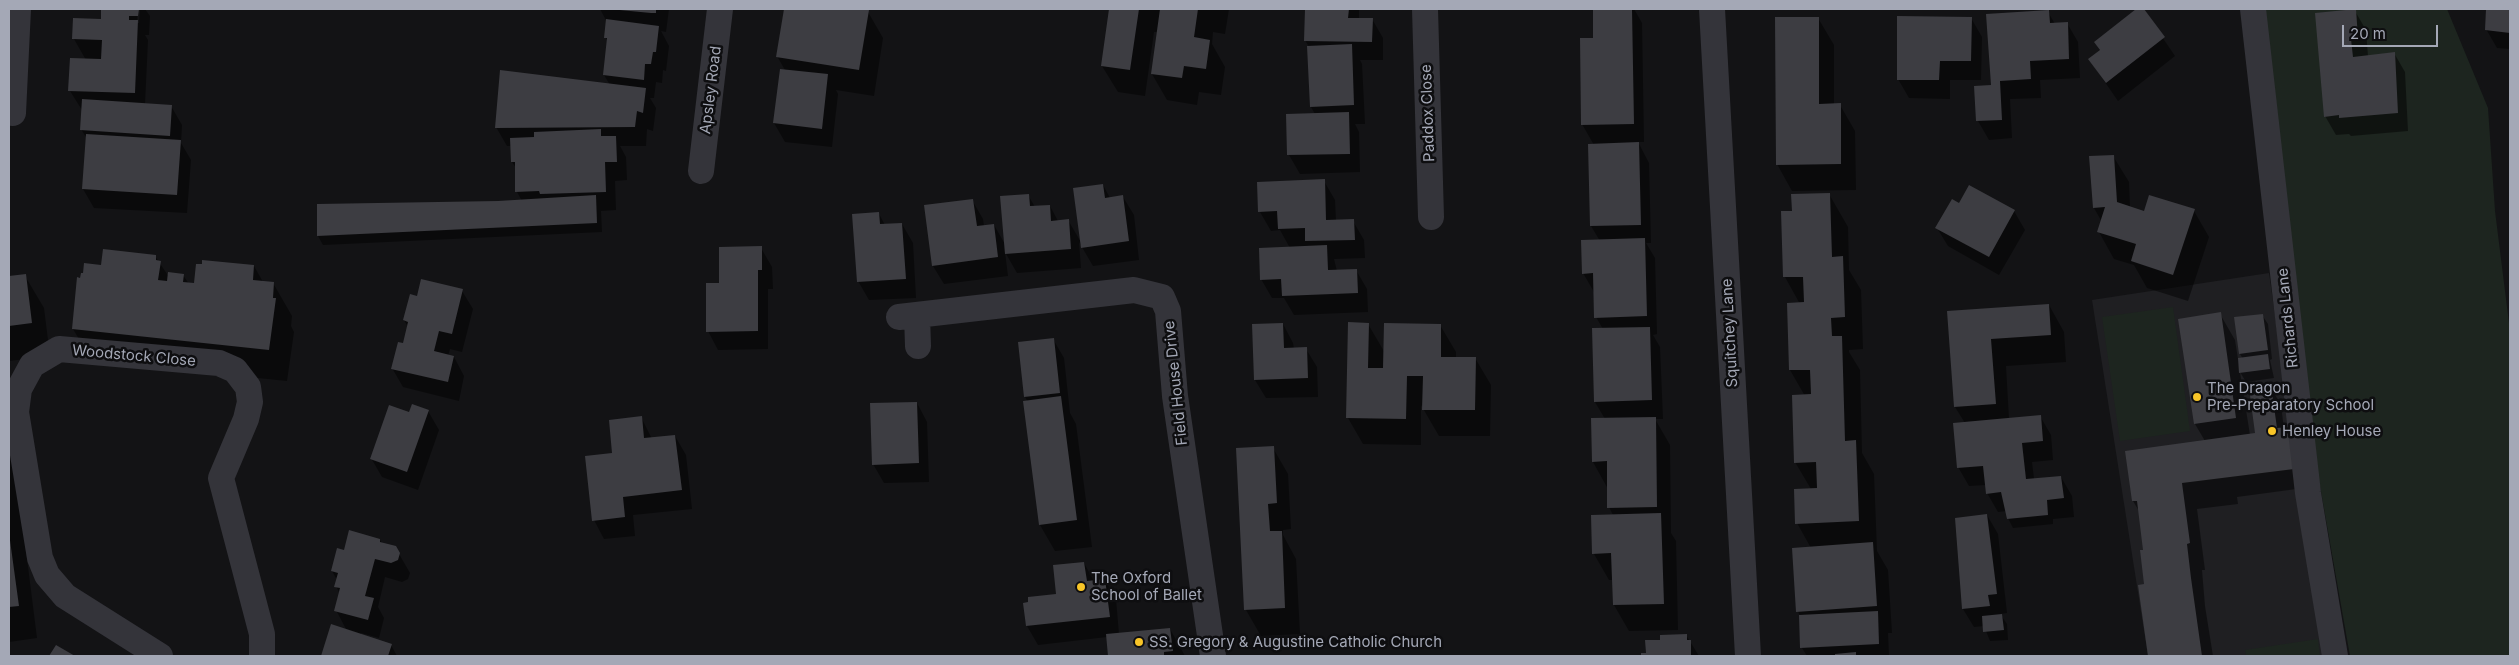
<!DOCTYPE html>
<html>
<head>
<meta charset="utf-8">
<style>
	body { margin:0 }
	#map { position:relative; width:2519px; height:665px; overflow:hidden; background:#131315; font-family:Inter,sans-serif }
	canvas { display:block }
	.frame { position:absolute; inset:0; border:10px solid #a4a8b6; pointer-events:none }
	.scale { position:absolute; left:2342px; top:25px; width:96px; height:22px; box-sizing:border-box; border:2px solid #a4a8b6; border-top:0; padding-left:6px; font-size:15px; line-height:18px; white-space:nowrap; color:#a4a8b6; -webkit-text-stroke:4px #0e0e10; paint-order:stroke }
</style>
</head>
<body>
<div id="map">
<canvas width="2519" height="665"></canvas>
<div class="frame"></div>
<div class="scale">20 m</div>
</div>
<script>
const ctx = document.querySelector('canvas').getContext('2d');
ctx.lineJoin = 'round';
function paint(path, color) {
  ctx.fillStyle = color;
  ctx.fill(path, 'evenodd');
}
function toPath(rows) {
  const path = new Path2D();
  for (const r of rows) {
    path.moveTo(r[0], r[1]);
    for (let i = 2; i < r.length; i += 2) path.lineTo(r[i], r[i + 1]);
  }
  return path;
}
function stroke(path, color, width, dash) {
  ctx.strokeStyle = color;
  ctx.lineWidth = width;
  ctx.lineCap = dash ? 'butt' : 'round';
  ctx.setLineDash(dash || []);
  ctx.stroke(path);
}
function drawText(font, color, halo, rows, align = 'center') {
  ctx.font = font + ' Inter,sans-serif';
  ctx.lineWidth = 5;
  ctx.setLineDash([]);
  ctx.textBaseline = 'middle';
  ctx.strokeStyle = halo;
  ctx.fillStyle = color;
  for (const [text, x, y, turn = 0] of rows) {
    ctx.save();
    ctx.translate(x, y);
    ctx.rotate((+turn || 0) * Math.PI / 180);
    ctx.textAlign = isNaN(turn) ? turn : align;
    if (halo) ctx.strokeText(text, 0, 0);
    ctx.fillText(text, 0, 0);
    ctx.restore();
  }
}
paint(toPath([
	[2269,273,2323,656,2148,656,2092,300]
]), '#1f1f22');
paint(toPath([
	[2265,9,2447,9,2488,108,2495,211,2510,331,2510,656,2350,656,2307,412],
	[2173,307,2190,431,2120,441,2102,317],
	[2318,639,2320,656,2246,656,2245,650]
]), '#1d251f');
paint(toPath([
	[103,9,145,9,150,16,149,35,145,35,148,40,145,104,171,106,182,125,181,143,191,160,187,213,94,208,83,189,87,139,81,129,82,110,70,91,86,60,74,39,102,20],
	[138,10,140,10,139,23,137,23],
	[600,9,669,9,666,32,661,31,669,46,666,71,663,70,662,83,656,82,654,98,650,98,656,108,653,131,647,129,646,146,620,146,626,157,627,180,615,181,616,210,601,211,602,232,323,245,318,236,318,206,522,201,517,192,516,168,512,162,512,146,507,146,496,127,610,85,604,75,608,42,606,38,607,22],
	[785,9,860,9,868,12,883,38,874,96,836,90,838,94,832,147,785,142,774,123,785,70,777,56],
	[1110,9,1229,9,1225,34,1213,32,1212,44,1225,67,1221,95,1199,92,1197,105,1167,100,1152,74,1158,32,1154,32,1145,96,1118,92,1102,66],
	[1306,9,1359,9,1359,19,1372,19,1383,38,1383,60,1360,60,1362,64,1365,124,1355,124,1359,132,1360,172,1300,174,1289,155,1315,114,1311,107,1309,47,1305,40],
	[1594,9,1634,9,1642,23,1644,142,1638,142,1649,163,1651,243,1646,243,1655,258,1657,334,1653,335,1660,347,1663,419,1655,419,1670,445,1671,533,1676,541,1678,630,1629,631,1614,605,1613,580,1609,580,1594,554,1613,515,1609,507,1608,489,1593,462,1605,419,1595,402,1603,329,1596,317,1594,292,1583,273,1600,241,1591,226,1594,145,1582,124,1594,39],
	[2138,9,2143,9,2175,56,2118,101,2089,59,2100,51,2096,42],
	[2487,9,2510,9,2510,49,2497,48,2486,29],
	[2355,11,2366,30,2368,56,2394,53,2405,72,2408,131,2351,136,2349,134,2336,135,2325,116],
	[2048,12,2055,24,2067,23,2078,42,2080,78,2040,80,2041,98,2010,99,2012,138,1989,140,1978,121,1992,86],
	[1818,18,1834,45,1834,105,1840,105,1855,131,1856,190,1792,191,1777,164],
	[1971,18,1982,37,1981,80,1950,80,1950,99,1909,98,1898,79],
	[2113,156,2129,182,2130,207,2145,212,2194,211,2209,237,2188,301,2147,288,2134,265,2114,259,2099,232,2102,222,2094,208],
	[1324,181,1335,200,1336,221,1353,221,1364,240,1365,258,1334,259,1337,271,1356,270,1367,289,1368,312,1294,315,1284,298,1272,298,1261,279,1290,248,1280,230,1271,231,1260,212],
	[1103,185,1110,198,1123,197,1134,215,1139,260,1093,266,1079,242,1081,268,1017,273,1005,252,1008,276,944,284,933,266,972,200,983,219,984,226,994,225,1006,246,1028,195,1035,207,1050,206,1058,221,1068,220,1082,244],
	[1829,194,1848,227,1849,270,1861,290,1863,349,1849,350,1849,352,1860,370,1862,453,1874,474,1877,551,1888,570,1892,633,1888,633,1889,656,1807,656,1802,648,1800,616,1798,611,1811,548,1797,523,1811,489,1795,462,1805,396,1790,370,1788,304,1800,304,1785,277,1793,212],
	[1960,204,2014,211,2025,230,1999,275,1948,246,1937,228],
	[879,214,885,225,902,224,913,243,916,298,869,300,858,281],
	[761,248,772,267,773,289,768,289,768,349,718,350,708,331,721,284],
	[155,256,169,277,183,275,189,284,196,285,254,266,263,282,273,283,292,316,291,326,294,332,287,381,92,361,73,329,81,279,102,266],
	[25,276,44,308,50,356,9,361,9,278],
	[462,291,473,309,462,352,450,349,448,356,454,357,464,376,459,401,403,387,392,368,404,345,408,327,404,320],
	[2049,305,2064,332,2066,362,2006,366,2009,419,2040,416,2051,435,2053,460,2032,462,2034,479,2061,477,2072,496,2074,517,2053,519,2053,524,2013,528,2008,518,2007,511,1998,512,1987,493,1986,485,1969,486,1958,467,1965,423,1955,407,1949,312],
	[2220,314,2235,340,2238,359,2243,359,2240,354,2262,315,2268,324,2272,359,2270,360,2274,378,2246,382,2240,372,2250,435,2256,434,2270,386,2281,405,2284,429,2304,488,2237,497,2238,504,2197,509,2205,570,2202,570,2205,606,2213,656,2149,656,2140,586,2146,585,2144,551,2139,511,2133,501,2127,452,2205,441,2195,424],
	[1283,324,1293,343,1294,349,1306,349,1317,367,1318,397,1266,398,1255,380],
	[1368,324,1385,353,1440,325,1456,352,1456,358,1475,358,1491,385,1490,436,1439,436,1421,405,1421,445,1363,444,1348,418],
	[1053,339,1064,358,1070,413,1076,424,1092,547,1055,551,1040,525,1028,402,1025,397],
	[917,403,927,422,929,482,884,483,873,464],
	[428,411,439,430,418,490,382,477,371,458,410,413],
	[641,417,652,439,675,436,686,455,692,509,633,515,635,536,604,539,594,520,614,454],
	[9,435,12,440,37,638,9,642],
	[1273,448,1288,474,1291,529,1283,530,1283,535,1296,559,1300,634,1261,636,1246,610],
	[1987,515,1998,534,2007,613,2000,614,2007,624,2008,640,1990,641,1984,626,1974,627,1963,609],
	[380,540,382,543,395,547,410,573,408,579,402,582,385,577,378,607,384,618,379,638,361,633,361,635,391,645,397,656,322,656,332,626,347,631,336,610,340,594,336,586,337,580,332,571,345,552],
	[1084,563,1094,581,1105,580,1116,599,1119,634,1170,629,1185,656,1109,656,1107,637,1038,645,1027,626,1024,604,1058,595],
	[1686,635,1699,656,1642,656,1661,641]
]), '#0007');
paint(toPath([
	[101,9,139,9,138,16,129,16,129,20,138,20,135,93,68,91,70,58,101,59,102,40,72,39,73,18,101,19],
	[609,9,656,9,656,13,651,13],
	[784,9,869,10,859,70,776,57],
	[1109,9,1139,9,1130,70,1101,66],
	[1160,9,1198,9,1194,37,1210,40,1206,69,1184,66,1182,78,1151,74],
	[1305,9,1349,9,1348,18,1373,18,1372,42,1304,41],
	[1593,9,1632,9,1634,124,1581,125,1580,38,1593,38],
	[2136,9,2144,9,2165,37,2106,83,2088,59,2100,50,2094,42],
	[2356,9,2358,38,2351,39,2353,57,2395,52,2398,113,2339,118,2339,115,2324,117,2315,13],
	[2486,9,2510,9,2510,33,2485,30],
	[2049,10,2050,23,2068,22,2069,59,2030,61,2031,79,2000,81,2002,120,1976,121,1974,86,1991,85,1986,14],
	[1897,16,1972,17,1971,61,1940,61,1939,80,1897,80],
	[1775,17,1819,17,1819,104,1841,103,1841,164,1776,165],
	[606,19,659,26,656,52,653,52,651,64,645,64,644,80,603,75,607,38,604,38],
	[1352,44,1354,105,1310,107,1307,46],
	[780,69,828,74,822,129,773,123],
	[500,70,646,88,643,113,637,111,635,127,495,128],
	[82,99,172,105,170,136,80,130],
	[1349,112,1350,154,1287,155,1286,114],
	[601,129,601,136,616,136,617,162,605,162,606,192,540,194,539,191,515,192,515,162,511,162,510,138,534,137,534,132],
	[86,134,181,140,177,195,82,189],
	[1639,142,1641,225,1590,226,1588,144],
	[2114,155,2117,202,2144,211,2149,195,2195,209,2173,275,2131,261,2136,244,2097,232,2105,207,2093,208,2089,156],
	[1325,179,1326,220,1354,219,1355,240,1305,241,1305,228,1278,229,1277,211,1258,212,1257,182],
	[1103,184,1105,198,1123,195,1129,241,1081,248,1073,188],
	[1969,185,2015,210,1989,257,1935,228,1952,199,1959,203],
	[1830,193,1832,257,1843,256,1845,317,1831,318,1832,336,1842,336,1845,441,1856,440,1859,521,1795,524,1794,489,1817,488,1816,462,1794,463,1792,395,1811,394,1810,370,1789,370,1787,303,1804,302,1803,277,1783,277,1781,211,1792,211,1791,194],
	[1029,194,1030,206,1050,205,1051,221,1069,219,1071,249,1005,254,1000,196],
	[596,195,597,223,317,236,317,204,498,201],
	[973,199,977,226,994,224,998,257,932,266,924,205],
	[879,212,880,224,902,223,906,279,857,282,852,214],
	[1645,238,1647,316,1594,318,1593,273,1582,274,1581,240],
	[1327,245,1328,270,1357,269,1358,293,1282,296,1281,279,1260,280,1259,248],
	[762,246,762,270,758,270,758,331,706,332,706,283,719,283,719,247],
	[103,249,156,255,156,260,161,261,158,280,167,281,168,272,184,274,183,282,194,283,196,264,202,264,202,260,254,265,253,280,274,282,273,298,276,298,269,350,72,329,77,277,80,278,81,273,83,273,84,263,101,265],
	[26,274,32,323,9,326,9,276],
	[421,279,463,289,452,334,439,331,434,351,454,356,448,382,391,369,398,342,403,343,408,322,403,320,410,294,417,296],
	[2049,304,2051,335,1991,339,1996,404,1954,407,1947,311],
	[2221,312,2236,418,2194,424,2178,319],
	[2263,314,2268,350,2239,354,2234,317],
	[1348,322,1369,323,1368,368,1383,368,1384,323,1441,324,1441,357,1476,357,1475,410,1422,410,1423,376,1407,376,1406,419,1346,418],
	[1283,323,1284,348,1307,347,1308,378,1254,380,1252,324],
	[1650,327,1652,400,1594,402,1592,328],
	[1054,338,1060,393,1024,397,1018,342],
	[2268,354,2270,369,2239,373,2238,358],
	[2271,385,2277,428,2288,427,2294,469,2182,483,2190,543,2187,544,2191,578,2202,656,2148,656,2138,585,2144,584,2140,550,2143,550,2137,501,2132,501,2125,451,2255,433,2249,388],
	[1061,396,1077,520,1039,525,1023,401],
	[917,402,919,463,872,465,870,403],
	[412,404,429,410,407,472,370,459,389,405,409,412],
	[2041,415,2043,441,2022,443,2026,479,2061,476,2064,498,2047,500,2048,515,2007,519,2001,492,1986,494,1983,466,1957,468,1953,423],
	[642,416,644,438,675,435,682,490,623,497,625,517,592,521,585,456,612,453,609,420],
	[1656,417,1657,507,1607,508,1607,461,1592,462,1591,418],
	[1274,446,1277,503,1268,504,1270,531,1282,531,1285,608,1244,610,1236,448],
	[1661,513,1664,604,1613,605,1611,553,1592,554,1591,515],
	[1987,514,1997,594,1988,595,1990,606,1962,609,1955,518],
	[349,530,380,539,380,542,396,546,400,553,398,560,391,563,375,559,365,596,374,598,368,620,334,611,340,588,334,587,338,573,331,571,337,548,344,550],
	[9,533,19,606,9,607],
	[1873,542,1877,606,1796,612,1792,548],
	[1084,562,1087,581,1105,579,1110,617,1026,626,1023,603,1028,602,1028,597,1056,594,1053,565],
	[1878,611,1879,644,1800,648,1799,615],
	[2002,614,2004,630,1983,632,1982,616],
	[331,624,392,644,388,656,321,656],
	[1170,628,1173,651,1164,652,1164,656,1108,656,1106,634],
	[1687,634,1687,640,1691,640,1691,656,1641,656,1641,653,1646,653,1645,640,1660,640,1660,635],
	[56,645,75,656,49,656],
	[1856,652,1856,656,1835,656,1835,654]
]), '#3d3d42');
stroke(toPath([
	[1425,9,1431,217],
	[1712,9,1748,656],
	[2253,9,2308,493,2335,656],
	[13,113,18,9],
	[701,171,720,9],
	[917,315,918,346],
	[899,317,1134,290,1162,297,1168,311,1175,396,1213,656],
	[160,656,65,596,47,575,40,558,16,412,19,389,32,365,59,349,219,363,235,370,248,387,250,402,246,419,221,478,262,634,262,656]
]), '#34343a', 26);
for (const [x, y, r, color] of [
	[2197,397,5,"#f8c528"],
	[2272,431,5,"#f8c528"],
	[1081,587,5,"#f8c528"],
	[1139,642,5,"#f8c528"]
]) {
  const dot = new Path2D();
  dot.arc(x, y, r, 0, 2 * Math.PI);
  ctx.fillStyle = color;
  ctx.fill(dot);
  stroke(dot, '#0e0e10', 2);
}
drawText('15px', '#a4a8b6', '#0e0e10', [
	["Apsley Road",711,90,-83],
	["Paddox Close",1428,113,-92],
	["Richards Lane",2288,318,-96],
	["Squitchey Lane",1730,333,-93],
	["Woodstock Close",134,356,5],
	["Field House Drive",1176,383,-96]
]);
drawText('15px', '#a4a8b6', '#0e0e10', [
	["The Dragon",2207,388],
	["Pre-Preparatory School",2207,405],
	["Henley House",2282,431],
	["The Oxford",1091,578],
	["School of Ballet",1091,595],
	["SS. Gregory & Augustine Catholic Church",1149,642]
], 'left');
</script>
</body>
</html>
